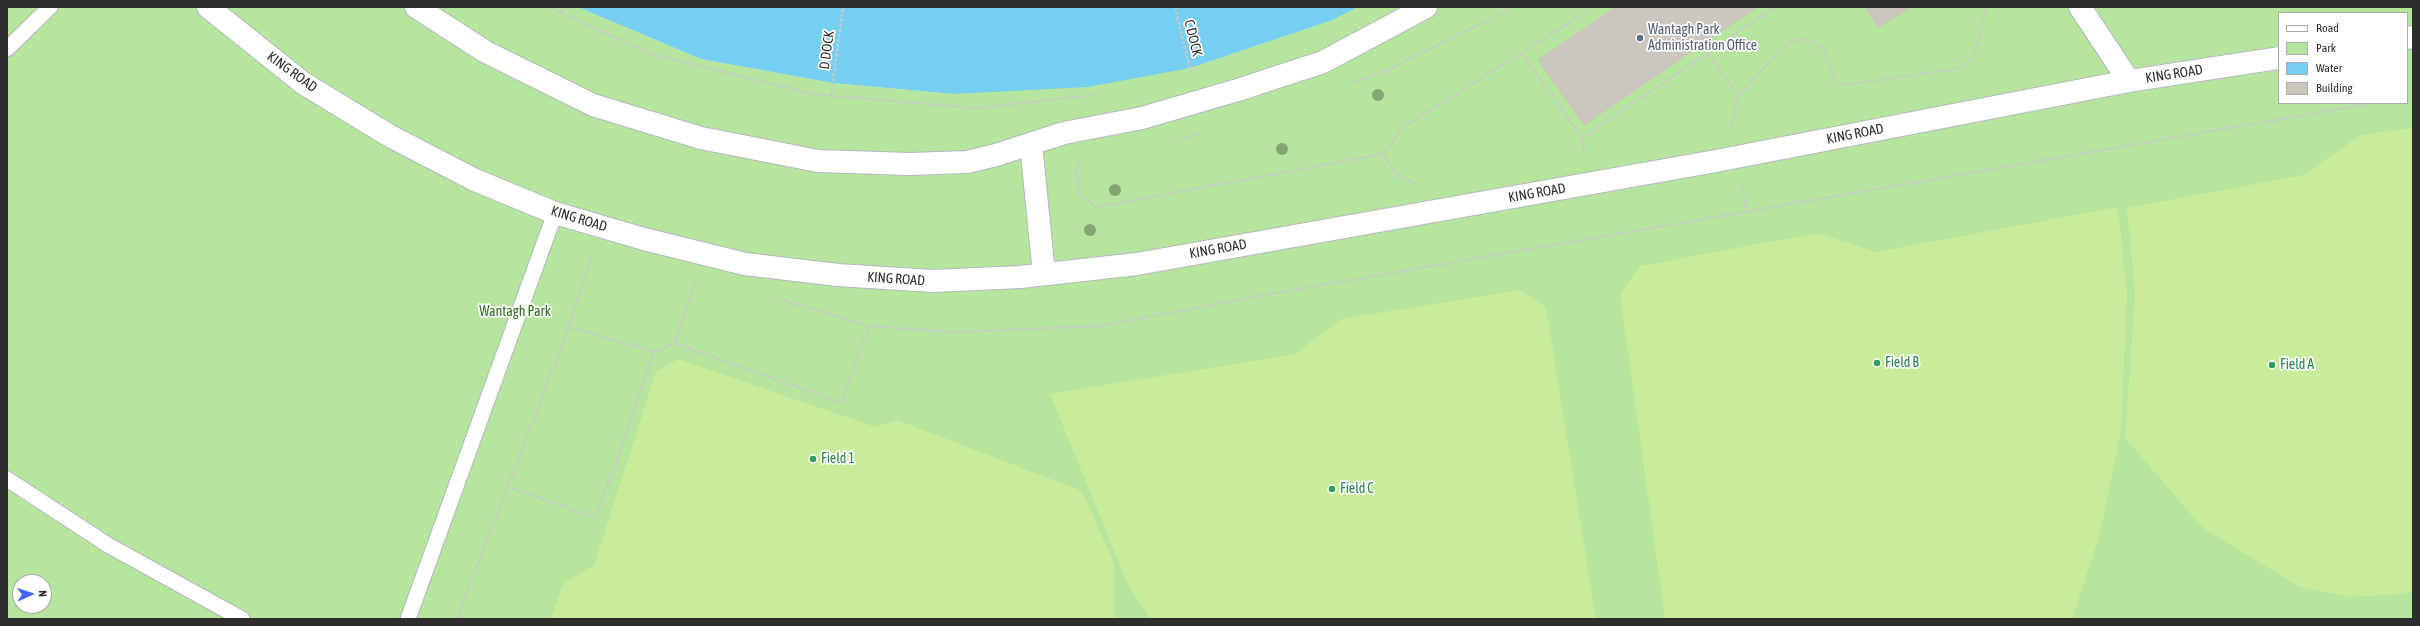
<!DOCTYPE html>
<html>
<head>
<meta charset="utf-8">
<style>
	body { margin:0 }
	#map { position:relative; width:2420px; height:626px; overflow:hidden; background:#efe9e1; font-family:"Asap Condensed",sans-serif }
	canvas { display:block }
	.frame { position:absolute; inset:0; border:8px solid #2e2e2e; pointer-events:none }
	.legend { position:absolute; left:2278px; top:12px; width:130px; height:92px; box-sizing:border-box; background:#fff; border:1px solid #ababab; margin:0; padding:5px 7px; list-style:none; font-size:12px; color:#2e2e2e }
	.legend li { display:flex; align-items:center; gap:8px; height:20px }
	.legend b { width:20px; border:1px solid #ababab }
	.north { position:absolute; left:12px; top:574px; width:40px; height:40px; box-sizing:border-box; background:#fff; border:1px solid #ababab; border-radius:50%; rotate:87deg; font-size:11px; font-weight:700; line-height:16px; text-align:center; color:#2e2e2e }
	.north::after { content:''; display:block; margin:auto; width:14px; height:18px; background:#4264fb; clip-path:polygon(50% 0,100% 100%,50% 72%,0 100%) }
</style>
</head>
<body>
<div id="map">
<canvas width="2420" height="626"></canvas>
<div class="frame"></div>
<ul class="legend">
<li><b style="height:5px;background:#fff"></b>Road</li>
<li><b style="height:11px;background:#b6e59e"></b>Park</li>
<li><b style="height:11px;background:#75cff0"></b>Water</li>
<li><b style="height:11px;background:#cbc7bf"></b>Building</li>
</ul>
<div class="north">N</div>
</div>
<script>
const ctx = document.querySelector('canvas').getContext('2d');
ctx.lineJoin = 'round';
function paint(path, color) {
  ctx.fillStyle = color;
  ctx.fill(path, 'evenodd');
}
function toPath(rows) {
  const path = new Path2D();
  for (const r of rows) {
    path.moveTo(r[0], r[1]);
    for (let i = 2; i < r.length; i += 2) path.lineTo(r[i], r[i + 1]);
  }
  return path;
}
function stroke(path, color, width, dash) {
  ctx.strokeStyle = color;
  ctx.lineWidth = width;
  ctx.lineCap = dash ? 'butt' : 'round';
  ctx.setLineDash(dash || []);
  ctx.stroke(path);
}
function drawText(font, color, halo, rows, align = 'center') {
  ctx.font = font + ' "Asap Condensed",sans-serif';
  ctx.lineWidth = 3.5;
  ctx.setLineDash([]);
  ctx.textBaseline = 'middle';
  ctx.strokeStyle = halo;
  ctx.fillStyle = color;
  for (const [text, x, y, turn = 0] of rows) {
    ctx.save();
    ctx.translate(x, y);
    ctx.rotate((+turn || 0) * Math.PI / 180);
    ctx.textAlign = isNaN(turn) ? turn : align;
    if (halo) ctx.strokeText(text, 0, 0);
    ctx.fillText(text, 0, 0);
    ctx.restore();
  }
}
paint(toPath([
	[7,7,578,7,701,59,833,83,954,94,1190,68,1330,21,1358,7,2413,7,2413,619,7,619],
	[2279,13,2407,13,2407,103,2279,103],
	[20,582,44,582,44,606,20,606]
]), '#b6e59e');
paint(toPath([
	[2413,128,2413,591,2399,594,2349,597,2300,587,2203,528,2125,438,2135,293,2127,208,2303,175,2361,135],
	[2118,207,2127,294,2121,431,2100,534,2072,619,1665,619,1620,294,1640,266,1817,233,1876,252],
	[1519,290,1546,307,1596,619,1151,619,1128,585,1050,394,1295,354,1341,319],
	[678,359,875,427,897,420,1082,491,1114,563,1114,619,551,619,563,584,594,565,656,372]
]), '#c9ec9a');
paint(toPath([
	[578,7,1358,7,1330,21,1190,68,1088,87,954,94,833,83,701,59]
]), '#75cff0');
const building = toPath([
	[1616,7,1757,7,1584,125,1538,60,1616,7],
	[1865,7,1912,7,1878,27,1865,7]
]);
paint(building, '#cbc7bf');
stroke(building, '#cbc5ba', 1);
const service = toPath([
	[7,49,50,7],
	[7,479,108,545,242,619],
	[408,619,555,213]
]);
const minor = toPath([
	[208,7,303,83,390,136,475,180,555,213,644,239,745,264,838,275,933,281,1020,277,1137,264,1716,161,2129,81,2080,7],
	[416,7,486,52,593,105,701,138,818,161,910,164,967,162,996,155,1064,133,1142,118,1241,89,1323,62,1426,7],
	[1031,144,1044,274]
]);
const tertiary = toPath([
	[2407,38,2413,37],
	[2129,81,2279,58]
]);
stroke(service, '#b4b7c1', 17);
stroke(minor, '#b4b7c1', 24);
stroke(tertiary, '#b4b7c1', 24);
stroke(toPath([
	[548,7,649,53,812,94,975,108,1095,95],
	[1175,7,1191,73],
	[561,13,563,7],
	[1522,53,1582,138,1585,155],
	[1707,53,1739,95],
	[1350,83,1387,70,1502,13,1508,7],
	[831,96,843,7],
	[2407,97,2413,96],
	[1731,128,1739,95,1789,41,1807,39,1823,49,1834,78,1838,83,1846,85,1959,68,1974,55,1987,7],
	[1582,138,1775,7],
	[1180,139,1200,134],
	[1382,154,1405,126,1594,7],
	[1080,160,1077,169,1078,193,1097,207,1382,154,1399,177,1415,183],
	[1742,185,1747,212],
	[779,299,869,326,955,332,1100,326,1259,296,2374,103],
	[569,327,654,352,674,343,695,281],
	[674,343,842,403,869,326],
	[508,487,596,518,654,352],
	[457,619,569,327,592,254]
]), '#c9c9c9', 2.5, [3, 2]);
stroke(service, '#fff', 15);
stroke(minor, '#fff', 22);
stroke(tertiary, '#fff', 22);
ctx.fillStyle = '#84a574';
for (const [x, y] of [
	[1378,95],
	[1282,149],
	[1115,190],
	[1090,230]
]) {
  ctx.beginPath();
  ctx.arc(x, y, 6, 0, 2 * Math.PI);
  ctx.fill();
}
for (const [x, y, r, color] of [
	[1640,38,4,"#5c6f8a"],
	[1877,363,4,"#2e9e5b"],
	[2272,365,4,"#2e9e5b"],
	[813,459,4,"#2e9e5b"],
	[1332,489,4,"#2e9e5b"]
]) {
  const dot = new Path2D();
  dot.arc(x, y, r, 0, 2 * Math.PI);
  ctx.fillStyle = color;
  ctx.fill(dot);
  stroke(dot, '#fff', 1.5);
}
drawText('14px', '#4e5e75', '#fff', [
	["Wantagh Park",1648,30],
	["Administration Office",1648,46]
], 'left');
drawText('14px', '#2e2e2e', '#fff', [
	["C DOCK",1193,38,76],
	["D DOCK",827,50,-82],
	["KING ROAD",292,72,36],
	["KING ROAD",2174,74,-9],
	["KING ROAD",1855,134,-11],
	["KING ROAD",1537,193,-10],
	["KING ROAD",579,219,17],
	["KING ROAD",1218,249,-10],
	["KING ROAD",896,279,4]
]);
drawText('14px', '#2c6e1b', '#fff', [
	["Wantagh Park",515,312]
]);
drawText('14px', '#27864d', '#fff', [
	["Field B",1885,363],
	["Field A",2280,365],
	["Field 1",821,459],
	["Field C",1340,489]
], 'left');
</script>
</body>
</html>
